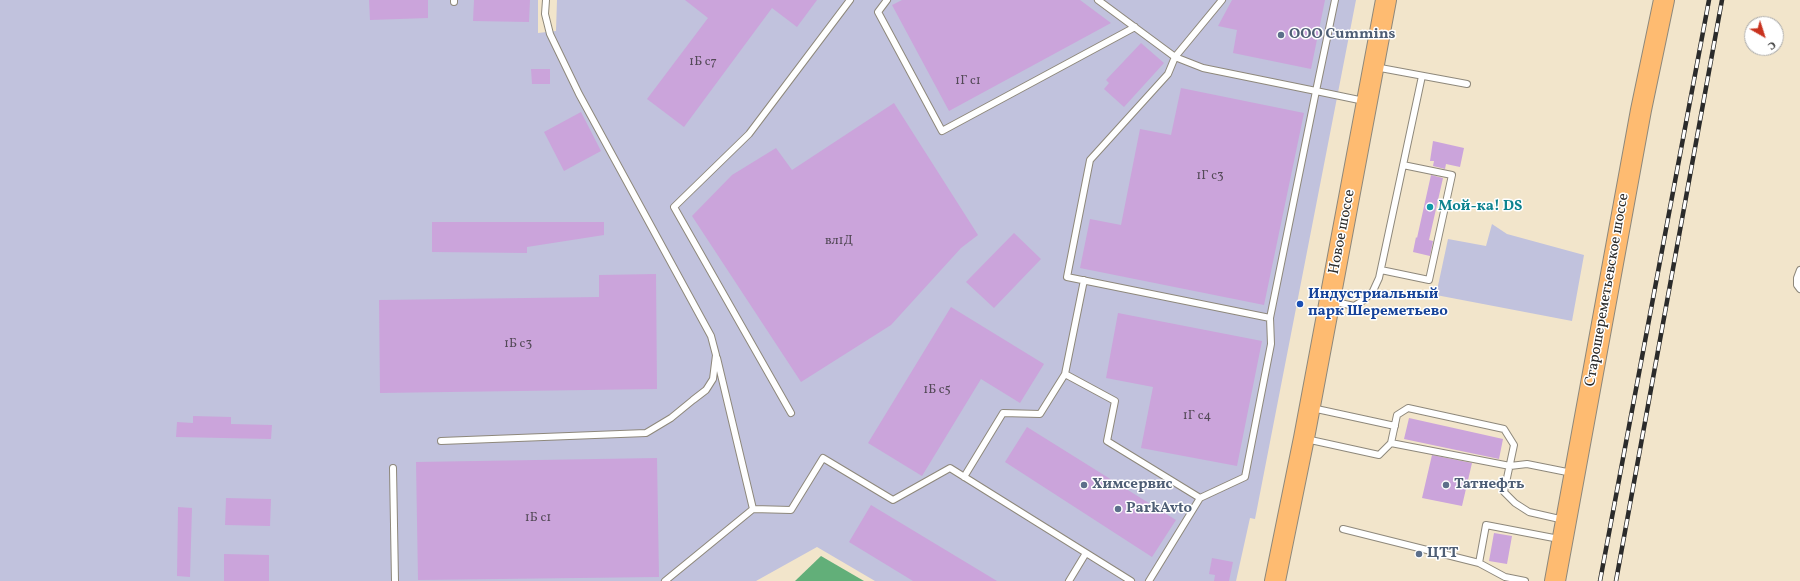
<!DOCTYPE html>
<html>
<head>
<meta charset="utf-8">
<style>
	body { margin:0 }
	#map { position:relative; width:1800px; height:581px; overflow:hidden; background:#f2e5cb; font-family:Vollkorn,serif }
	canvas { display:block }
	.north { position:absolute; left:1744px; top:16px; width:40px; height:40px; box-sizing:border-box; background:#fff; border:1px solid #aaa; border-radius:50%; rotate:141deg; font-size:11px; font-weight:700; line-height:16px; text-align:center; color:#2b2b2b }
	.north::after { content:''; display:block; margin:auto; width:14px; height:18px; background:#c8321e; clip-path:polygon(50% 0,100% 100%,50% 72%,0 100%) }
</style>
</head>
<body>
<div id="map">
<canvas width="1800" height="581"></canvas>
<div class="north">С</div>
</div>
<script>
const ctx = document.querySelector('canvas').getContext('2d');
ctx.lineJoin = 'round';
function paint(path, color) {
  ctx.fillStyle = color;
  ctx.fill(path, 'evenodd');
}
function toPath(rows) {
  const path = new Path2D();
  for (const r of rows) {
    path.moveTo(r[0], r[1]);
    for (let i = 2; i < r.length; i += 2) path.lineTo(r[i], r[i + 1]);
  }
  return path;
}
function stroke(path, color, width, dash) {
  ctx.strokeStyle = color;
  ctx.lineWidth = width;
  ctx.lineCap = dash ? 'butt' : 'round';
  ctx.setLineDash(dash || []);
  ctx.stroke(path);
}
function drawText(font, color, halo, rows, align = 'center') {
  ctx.font = font + ' Vollkorn,serif';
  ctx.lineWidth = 3;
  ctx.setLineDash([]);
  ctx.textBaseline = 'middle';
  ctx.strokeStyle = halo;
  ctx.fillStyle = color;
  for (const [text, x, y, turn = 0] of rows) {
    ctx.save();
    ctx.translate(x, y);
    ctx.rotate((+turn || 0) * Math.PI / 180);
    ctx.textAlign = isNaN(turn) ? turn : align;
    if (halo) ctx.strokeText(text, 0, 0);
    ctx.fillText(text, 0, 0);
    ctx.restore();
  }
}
paint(toPath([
	[0,0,538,0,538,33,556,31,557,0,1356,0,1255,519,1250,518,1236,581,875,581,817,547,756,581,0,581],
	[1492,224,1507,234,1584,255,1572,321,1436,295,1448,239,1486,246]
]), '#c1c2dd');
paint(toPath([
	[821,556,864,581,795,581]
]), '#62af79');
paint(toPath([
	[369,0,428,0,428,18,370,20],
	[474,0,530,0,529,22,473,21],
	[685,0,817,0,797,27,772,8,684,127,647,99,708,18],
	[902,0,1080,0,1111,23,949,111,892,5],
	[1232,0,1325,0,1311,69,1233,53,1237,30,1218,26],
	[1141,43,1164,63,1124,107,1104,89,1109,83,1106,80],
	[531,69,550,69,550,84,532,84],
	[1181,88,1304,113,1264,305,1080,268,1090,219,1121,225,1140,129,1171,135],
	[894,103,978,235,961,248,891,325,801,382,692,216,732,175,776,148,792,170],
	[581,112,601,151,564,171,544,132],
	[1433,141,1464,148,1460,167,1446,164,1445,169,1433,166,1434,161,1430,161],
	[1431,175,1443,178,1429,240,1433,241,1430,256,1413,252,1416,237,1417,238],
	[432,222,604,222,604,235,527,247,527,253,432,252],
	[1014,233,1041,259,994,308,966,282],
	[656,274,657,389,380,393,379,300,599,297,599,275],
	[951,307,1044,364,1020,403,981,379,922,476,868,443],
	[1118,313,1262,341,1237,466,1141,448,1153,387,1106,378],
	[193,416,231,417,231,424,272,425,271,439,176,437,177,422,193,423],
	[1409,418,1503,439,1499,459,1404,439],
	[1027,427,1176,520,1152,557,1005,462],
	[1432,455,1472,463,1462,506,1422,498],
	[657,458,659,577,418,580,416,462],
	[226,498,271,499,270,526,225,525],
	[871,505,997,581,913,581,849,542],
	[178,507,192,508,190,577,177,576],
	[1494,533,1512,536,1507,564,1489,561],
	[224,554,269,555,269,581,224,581],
	[1212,558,1233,562,1229,581,1214,581,1215,575,1209,574]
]), '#cba4db');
const lane = toPath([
	[887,0,878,12,942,131,1135,27],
	[1098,0,1175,57,1203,68,1316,91,1335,0],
	[1222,0,1175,57,1168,74,1090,160,1067,277,1270,318,1316,91,1364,101],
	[454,2,454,0],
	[1375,67,1467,84],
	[1381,270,1429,280,1452,175,1403,165],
	[1800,270,1797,278,1797,285,1800,289],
	[1084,280,1065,374,1115,401,1107,441,1200,498,1149,581],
	[1331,301,1354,306,1364,300,1373,291,1379,278,1422,76],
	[1312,408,1395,426],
	[791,413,674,207,749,134,850,0],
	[1306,439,1379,455,1391,443,1397,415,1408,408,1504,429,1514,445,1504,492,1515,503,1529,512,1564,520],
	[441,441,646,433,671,418,693,400,706,390,713,379,716,355,711,336,579,94,550,34,545,14,546,0],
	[1391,443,1510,466,1527,464,1572,473],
	[393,468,395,581],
	[964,477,1003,413,1040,414,1065,374],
	[1200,498,1245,477,1271,344,1270,318],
	[753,509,791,510,823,458,893,500,950,468,1131,581],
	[1343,529,1479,563,1505,577,1525,581],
	[1479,563,1486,525,1559,539],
	[665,581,753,509,717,358],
	[1069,581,1086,553]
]);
const primary = toPath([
	[1275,581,1304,438,1386,0],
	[1555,581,1641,110,1664,0]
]);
stroke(lane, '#8e887b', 8);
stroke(primary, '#8e887b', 22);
stroke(lane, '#fff', 6);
stroke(primary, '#febb71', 20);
const rail = toPath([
	[1600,581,1709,0],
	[1616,581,1722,0]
]);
stroke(rail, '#2b2b2b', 4.5);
stroke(rail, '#fff', 3, [9]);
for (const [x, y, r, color] of [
	[1281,35,4,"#5c6f8a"],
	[1430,207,4,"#0f9aa8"],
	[1300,304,4,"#1a4fb4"],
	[1084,485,4,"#5c6f8a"],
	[1446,485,4,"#5c6f8a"],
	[1118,509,4,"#5c6f8a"],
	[1419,554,4,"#5c6f8a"]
]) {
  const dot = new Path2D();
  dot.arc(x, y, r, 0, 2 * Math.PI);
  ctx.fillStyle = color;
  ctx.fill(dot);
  stroke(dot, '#fff', 1.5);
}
drawText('13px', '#534957', null, [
	["1Б с7",703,63],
	["1Г с1",968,82],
	["1Г с3",1210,177],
	["вл1Д",839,242],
	["1Б с3",518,345],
	["1Б с5",937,391],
	["1Г с4",1197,417],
	["1Б с1",538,519]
]);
drawText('bold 15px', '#4e5e75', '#fff', [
	["OOO Cummins",1289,35],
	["Химсервис",1092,485],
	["Татнефть",1454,485],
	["ParkAvto",1126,509],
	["ЦТТ",1427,554]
], 'left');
drawText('bold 15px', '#0d838f', '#fff', [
	["Мой-ка! DS",1438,207]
], 'left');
drawText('15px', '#2b2b2b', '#fff', [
	["Новое шоссе",1343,232,-79],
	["Старошереметьевское шоссе",1608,290,-80]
]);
drawText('bold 15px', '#164399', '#fff', [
	["Индустриальный",1308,295],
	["парк Шереметьево",1308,312]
], 'left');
</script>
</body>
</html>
